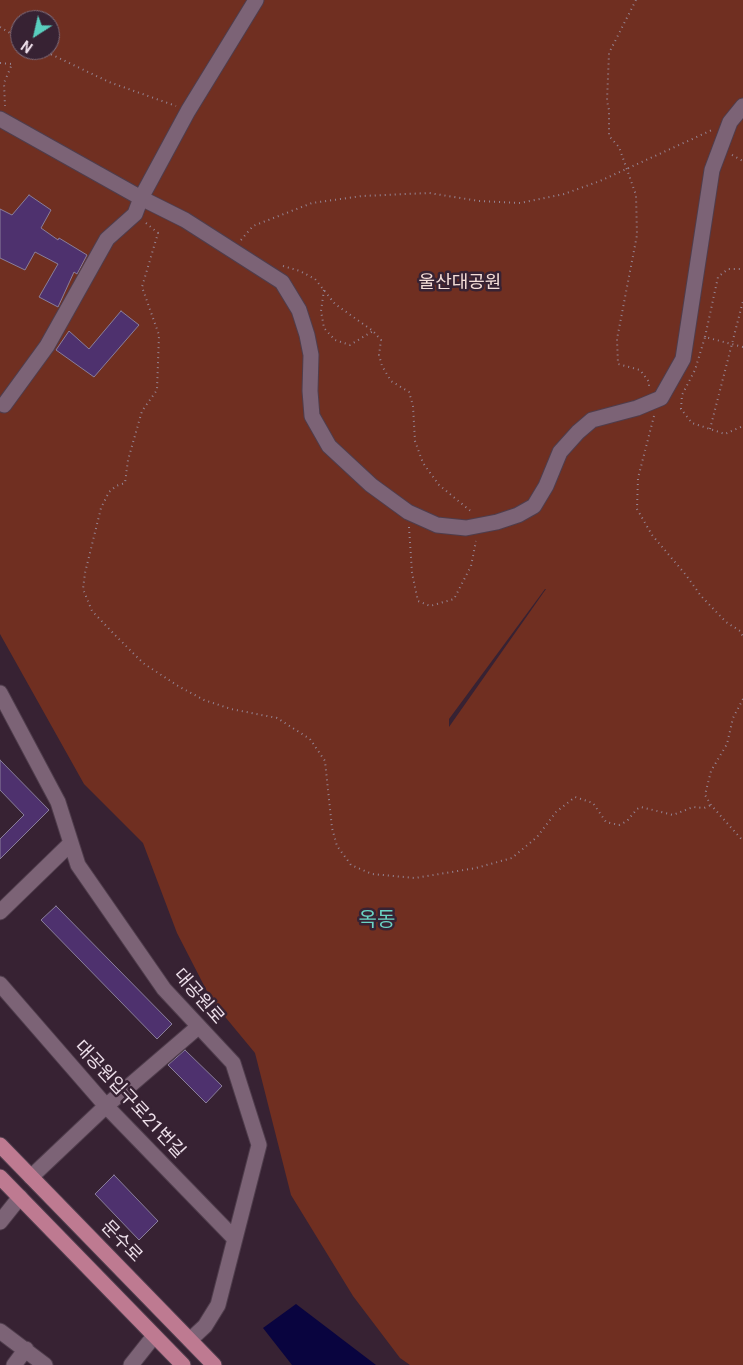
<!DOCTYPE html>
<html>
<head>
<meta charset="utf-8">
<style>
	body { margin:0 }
	#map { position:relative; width:743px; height:1365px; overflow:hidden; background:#372233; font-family:Roboto,sans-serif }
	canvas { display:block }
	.north { position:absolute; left:10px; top:10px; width:50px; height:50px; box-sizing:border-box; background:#372233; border:1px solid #7f6d7c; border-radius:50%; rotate:215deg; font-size:14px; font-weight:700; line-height:20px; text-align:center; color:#ecdee9 }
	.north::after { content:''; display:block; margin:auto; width:18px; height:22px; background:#59cebe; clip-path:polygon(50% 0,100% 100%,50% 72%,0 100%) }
</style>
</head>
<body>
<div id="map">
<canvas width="743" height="1365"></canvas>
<div class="north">N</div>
</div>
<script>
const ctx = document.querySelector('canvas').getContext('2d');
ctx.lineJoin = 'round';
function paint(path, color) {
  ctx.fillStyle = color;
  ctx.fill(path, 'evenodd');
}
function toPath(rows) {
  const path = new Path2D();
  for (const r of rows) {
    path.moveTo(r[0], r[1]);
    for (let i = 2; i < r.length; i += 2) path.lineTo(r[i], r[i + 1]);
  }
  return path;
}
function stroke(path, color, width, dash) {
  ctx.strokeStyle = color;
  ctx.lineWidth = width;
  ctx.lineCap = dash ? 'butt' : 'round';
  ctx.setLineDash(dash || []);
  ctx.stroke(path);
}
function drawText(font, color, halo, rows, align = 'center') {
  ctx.font = font + ' Roboto,"Noto Sans KR",sans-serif';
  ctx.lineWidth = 5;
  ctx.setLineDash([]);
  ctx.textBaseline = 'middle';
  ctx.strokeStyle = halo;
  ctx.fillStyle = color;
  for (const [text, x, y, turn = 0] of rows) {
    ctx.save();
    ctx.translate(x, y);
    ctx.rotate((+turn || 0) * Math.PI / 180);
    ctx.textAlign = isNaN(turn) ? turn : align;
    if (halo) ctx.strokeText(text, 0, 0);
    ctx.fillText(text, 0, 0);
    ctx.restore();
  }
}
paint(toPath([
	[0,0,743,0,743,1365,410,1365,400,1358,353,1296,291,1195,255,1053,212,1001,177,933,143,843,84,784,0,634],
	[20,20,50,20,50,50,20,50],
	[545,589,546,589,449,727,449,719]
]), '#702f21');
paint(toPath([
	[296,1304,376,1365,292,1365,263,1328]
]), '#09043f');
const building = toPath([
	[29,195,51,210,41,228,58,240,59,238,87,255,77,274,74,272,58,307,39,297,58,264,35,252,25,270,0,258,0,209,12,215,29,195],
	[121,311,139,325,94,377,56,350,69,331,89,349,121,311],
	[0,760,49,810,0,859,0,839,24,815,0,790,0,760],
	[56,906,172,1024,157,1039,41,920,56,906],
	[185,1050,222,1086,206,1103,168,1065,185,1050],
	[114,1175,158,1221,139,1240,95,1194,114,1175]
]);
paint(building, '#4e316e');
stroke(building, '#897e9a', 1);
const minor = toPath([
	[0,119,141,198,185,220,282,282,299,310,307,335,311,355,310,391,312,416,329,446,371,485,408,512,437,525,466,528,497,522,518,515,534,506,546,486,560,452,578,432,592,420,637,408,661,398,683,359,712,170,730,122,743,106],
	[4,405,47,346,107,239,135,214,141,198,188,111,256,0],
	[0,693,58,802,78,865,164,989,233,1063,259,1145,218,1305,205,1326,190,1340],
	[0,912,70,844],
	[0,984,106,1106,235,1239],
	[31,1177,106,1106,198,1027],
	[0,1222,20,1197],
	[0,1331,45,1365],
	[14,1365,26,1349],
	[131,1365,154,1336]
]);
const major = toPath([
	[0,1145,214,1365],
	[0,1177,183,1365]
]);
stroke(minor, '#4f3d4c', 17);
stroke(major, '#4f3d4c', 17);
stroke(toPath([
	[636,0,609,53,607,101,609,110,609,136,619,147,636,195,637,235,617,339,618,364,640,370,649,382,649,389],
	[0,27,20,39],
	[42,50,109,82,176,106],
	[0,63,12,64,4,83,5,106],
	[732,155,743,161],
	[146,223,158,233,142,287,159,335,157,390,142,411,128,460,125,483,116,486,109,492,101,508,85,573,83,589,92,611,115,635,143,663,178,686,204,700,231,709,277,718,310,739,325,761,332,828,337,846,351,865,372,874,415,878,476,868,512,858,537,837,556,812,575,797,593,803,606,822,619,825,627,821,637,809,641,807,673,815,693,807,704,808,711,805],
	[241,240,253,226,312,203,362,196,429,193,479,201,520,203,564,194,600,181,712,130],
	[283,266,300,271,315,279,335,304,373,331,381,340,379,355,382,366,391,381,409,392,413,406,415,441,423,463,439,485,473,513],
	[324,290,321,311,324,328,335,340,350,345,373,331],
	[705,337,718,277,728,269,743,269],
	[743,347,705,337,695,370,682,395,681,409,692,423,725,434,743,426],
	[654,416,638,478,637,509,652,535,686,575,701,596,726,622,740,631,743,637],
	[710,429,743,301],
	[409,527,412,573,418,601,430,606,454,599,471,566,476,541],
	[743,699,733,718,727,744,711,771,705,795,711,805,743,841]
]), '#958492', 2, [1, 4]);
stroke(minor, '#7c6376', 15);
stroke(major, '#be7a91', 15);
drawText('18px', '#f4ddd7', '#372233', [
	["울산대공원",460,283]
]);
drawText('18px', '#ecdee9', '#372233', [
	["대공원로",198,997,49],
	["대공원입구로21번길",129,1100,47],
	["문수로",121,1242,46]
]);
drawText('20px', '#6bd3c4', '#372233', [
	["옥동",377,921]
]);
</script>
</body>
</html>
